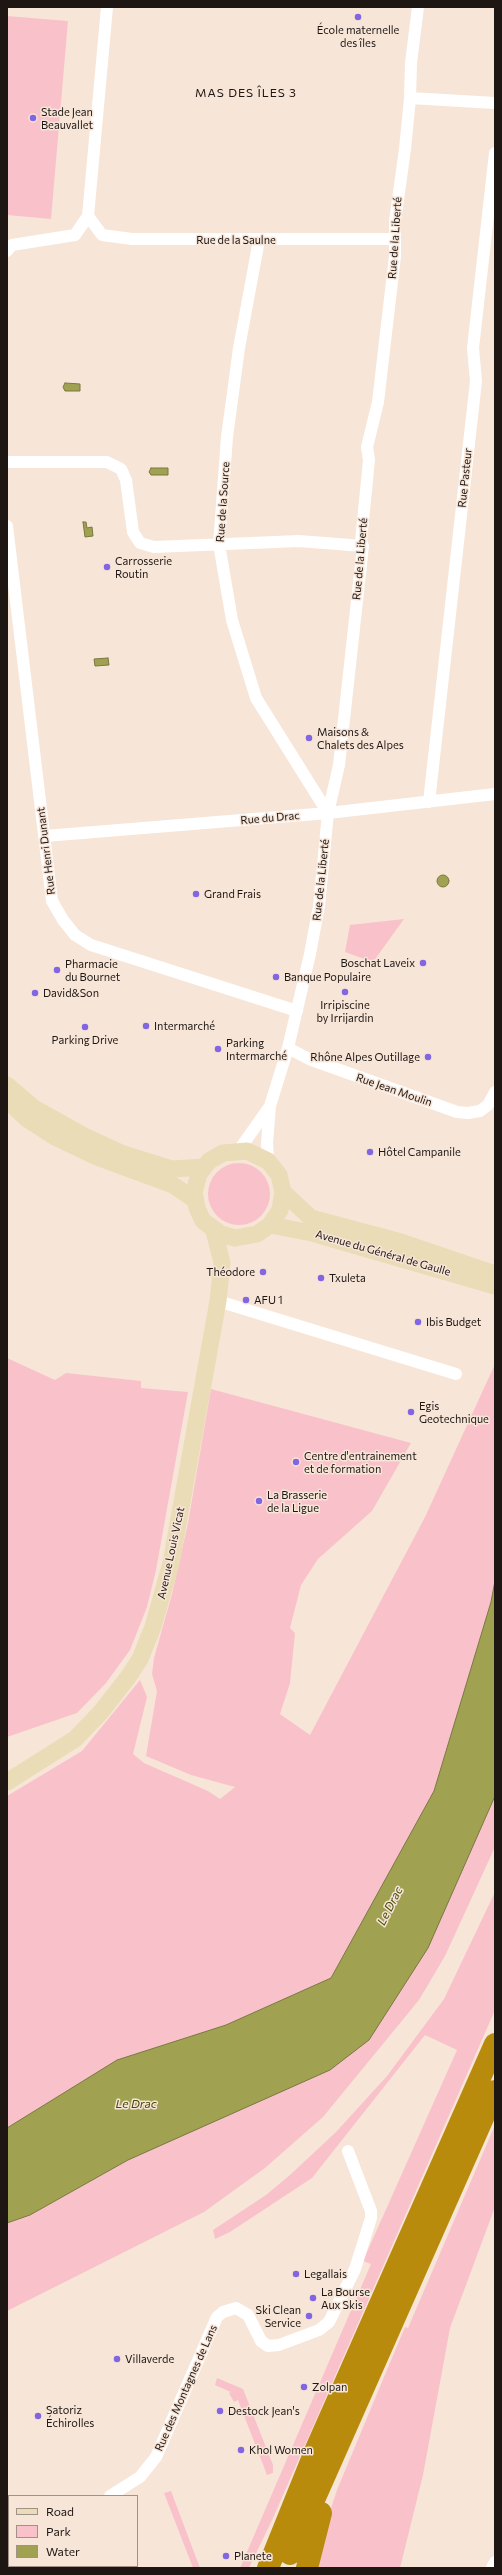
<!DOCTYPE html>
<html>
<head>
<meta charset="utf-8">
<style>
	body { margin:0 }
	#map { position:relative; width:502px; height:2575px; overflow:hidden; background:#f7e5d8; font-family:Commissioner,sans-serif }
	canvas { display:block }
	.frame { position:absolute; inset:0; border:8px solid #1d1612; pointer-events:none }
	.legend { position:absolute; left:8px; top:2495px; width:130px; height:72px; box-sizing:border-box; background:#f7e5d8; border:1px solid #a09289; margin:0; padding:5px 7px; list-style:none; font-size:12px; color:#1d1612 }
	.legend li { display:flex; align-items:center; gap:8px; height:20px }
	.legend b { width:20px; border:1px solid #a09289 }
</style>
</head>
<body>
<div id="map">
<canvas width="502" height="2575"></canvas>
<div class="frame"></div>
<ul class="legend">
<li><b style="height:5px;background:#eadcb6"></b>Road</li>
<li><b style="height:11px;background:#f9c2cb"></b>Park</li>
<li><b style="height:11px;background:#a0a252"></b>Water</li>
</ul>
</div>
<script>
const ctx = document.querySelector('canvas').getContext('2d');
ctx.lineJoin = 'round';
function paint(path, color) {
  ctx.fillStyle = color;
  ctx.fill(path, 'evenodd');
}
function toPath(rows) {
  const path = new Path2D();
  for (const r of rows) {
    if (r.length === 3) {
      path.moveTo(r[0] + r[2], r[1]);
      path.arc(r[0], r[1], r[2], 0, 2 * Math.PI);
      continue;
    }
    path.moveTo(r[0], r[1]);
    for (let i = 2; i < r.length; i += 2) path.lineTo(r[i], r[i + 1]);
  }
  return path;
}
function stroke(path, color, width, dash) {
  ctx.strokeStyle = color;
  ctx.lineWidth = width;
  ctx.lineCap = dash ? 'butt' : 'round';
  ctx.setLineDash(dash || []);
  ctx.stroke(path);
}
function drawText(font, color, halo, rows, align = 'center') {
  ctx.font = font + ' Commissioner,sans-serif';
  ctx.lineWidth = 3;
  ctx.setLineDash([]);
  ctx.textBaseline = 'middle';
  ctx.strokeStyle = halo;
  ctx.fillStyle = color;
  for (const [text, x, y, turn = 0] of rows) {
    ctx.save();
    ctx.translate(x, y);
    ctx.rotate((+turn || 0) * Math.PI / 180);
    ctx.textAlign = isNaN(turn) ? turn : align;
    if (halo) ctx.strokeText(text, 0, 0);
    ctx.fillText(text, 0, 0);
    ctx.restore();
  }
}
paint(toPath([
	[7,16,68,21,51,219,7,215],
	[404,919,373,962,345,952,350,925],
	[239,1194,31],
	[7,1358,55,1380,66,1373,141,1381,141,1388,188,1392,156,1570,147,1607,130,1650,106,1683,77,1713,7,1737],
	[495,1364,495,1581,491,1602,434,1791,331,1978,226,2025,117,2060,7,2128,7,1796,82,1751,140,1680,147,1697,133,1754,144,1763,208,1791,220,1799,235,1787,191,1775,146,1756,157,1691,152,1674,154,1658,172,1594,188,1523,211,1389,411,1443,372,1511,318,1559,301,1585,290,1628,295,1633,290,1683,280,1714,310,1735,425,1517],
	[495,1796,495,1847,445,1956,419,2000,323,2117,265,2168,204,2212,7,2311,7,2223,30,2215,128,2160,465,1859],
	[495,1892,495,2010,273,2518,249,2568,240,2568,371,2264,363,2261,457,2050,425,2035,312,2178,230,2232,215,2239,213,2230,266,2195,290,2175,336,2132,387,2076,444,1999],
	[495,2125,495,2207,450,2328,423,2475,400,2568,314,2568,320,2541,337,2490,384,2377,405,2327,408,2328],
	[217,2378,243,2389,273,2465,273,2473,267,2475,238,2400,234,2402,229,2393,231,2392,215,2385],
	[171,2491,200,2568,193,2568,164,2493]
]), '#f9c2cb');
const water = toPath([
	[65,383,80,384,80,391,65,391,63,387,65,383],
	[151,468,168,468,168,475,151,475,149,472,151,468],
	[83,522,86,522,87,528,92,527,93,536,85,537,83,522],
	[108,658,109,665,95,666,94,659,108,658],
	[443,881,6],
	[495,1581,495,1796,428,1948,369,2040,330,2070,128,2160,30,2215,7,2223,7,2128,117,2060,226,2025,331,1978,434,1791,491,1602,495,1581]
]);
paint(water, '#a0a252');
stroke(water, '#79783f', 1);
stroke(toPath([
	[410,98,495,103],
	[88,216,102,235,132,239,394,239],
	[259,240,239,348,227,437,219,544,232,620,256,698,328,813],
	[7,251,12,245,75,235,88,216,107,7],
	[7,462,107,462,121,469,126,480,133,532,140,543,154,547,299,541,363,546],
	[7,526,52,901,63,920,75,935,91,945,297,1011],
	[429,802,476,381,473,348,495,153],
	[45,836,328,813,495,794],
	[288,1048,309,1059,457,1112,468,1113,480,1111,488,1105,495,1092],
	[239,1150,268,1109],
	[268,1161,267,1143,270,1106,288,1048,310,954,319,906,328,813,339,765,363,546,361,541,369,460,367,447,378,402,386,333,395,256,395,221,405,149,410,98,411,63,418,7],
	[218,1301,456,1374],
	[110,2496,140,2477,156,2457,217,2317,223,2312,236,2308,248,2315,261,2341,268,2346,279,2345,319,2330,329,2322,355,2269,371,2218,371,2211,348,2151],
	[7,2536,9,2536],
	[33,2566,34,2568],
	[492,2568,495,2562]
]), '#fff', 12);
stroke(toPath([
	[7,1085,34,1108,84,1136,121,1153,172,1169,204,1167],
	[7,1100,27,1119,53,1136,97,1157,173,1185,195,1200],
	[283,1192,280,1210,270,1225,257,1234,235,1238,221,1234,203,1221,197,1208,194,1192,199,1174,209,1161,223,1153,247,1151,268,1161,279,1175,283,1192,311,1218,401,1242,495,1274],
	[270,1225,312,1233,495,1286],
	[7,1782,75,1739,101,1712,129,1676,140,1659,153,1627,171,1563,218,1301,222,1263,214,1231]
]), '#eadcb6', 17);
stroke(toPath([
	[290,2554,495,2091],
	[268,2568,316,2449,495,2044],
	[307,2568,321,2513]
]), '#b98b0d', 22);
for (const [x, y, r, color] of [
	[358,17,4,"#8266e1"],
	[33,118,4,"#8266e1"],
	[107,567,4,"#8266e1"],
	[309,738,4,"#8266e1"],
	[196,894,4,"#8266e1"],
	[423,963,4,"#8266e1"],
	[57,970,4,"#8266e1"],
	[276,977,4,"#8266e1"],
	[345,992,4,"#8266e1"],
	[35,993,4,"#8266e1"],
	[146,1026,4,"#8266e1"],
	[85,1027,4,"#8266e1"],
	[218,1049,4,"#8266e1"],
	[428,1057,4,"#8266e1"],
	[370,1152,4,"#8266e1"],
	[263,1272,4,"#8266e1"],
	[321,1278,4,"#8266e1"],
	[246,1300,4,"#8266e1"],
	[418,1322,4,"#8266e1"],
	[411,1412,4,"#8266e1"],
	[296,1462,4,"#8266e1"],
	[259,1501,4,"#8266e1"],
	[296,2274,4,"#8266e1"],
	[313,2298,4,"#8266e1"],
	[309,2316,4,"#8266e1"],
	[117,2359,4,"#8266e1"],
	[304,2387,4,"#8266e1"],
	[220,2411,4,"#8266e1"],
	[38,2416,4,"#8266e1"],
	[241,2450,4,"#8266e1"],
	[226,2556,4,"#8266e1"]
]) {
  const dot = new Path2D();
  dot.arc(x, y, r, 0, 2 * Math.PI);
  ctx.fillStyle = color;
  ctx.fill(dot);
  stroke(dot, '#f7e5d8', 1.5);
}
drawText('11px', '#1d1612', '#f7e5d8', [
	["École maternelle",358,30,"center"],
	["des îles",358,43,"center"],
	["Stade Jean",41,112],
	["Beauvallet",41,125],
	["Carrosserie",115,561],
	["Routin",115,574],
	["Maisons &",317,732],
	["Chalets des Alpes",317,745],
	["Grand Frais",204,894],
	["Boschat Laveix",415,963,"right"],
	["Pharmacie",65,964],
	["du Bournet",65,977],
	["Banque Populaire",284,977],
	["David&Son",43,993],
	["Irripiscine",345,1005,"center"],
	["by Irrijardin",345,1018,"center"],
	["Intermarché",154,1026],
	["Parking Drive",85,1040,"center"],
	["Parking",226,1043],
	["Intermarché",226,1056],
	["Rhône Alpes Outillage",420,1057,"right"],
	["Hôtel Campanile",378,1152],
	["Théodore",255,1272,"right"],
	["Txuleta",329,1278],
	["AFU 1",254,1300],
	["Ibis Budget",426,1322],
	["Egis",419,1406],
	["Geotechnique",419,1419],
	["Centre d'entrainement",304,1456],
	["et de formation",304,1469],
	["La Brasserie",267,1495],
	["de la Ligue",267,1508],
	["Legallais",304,2274],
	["La Bourse",321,2292],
	["Aux Skis",321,2305],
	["Ski Clean",301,2310,"right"],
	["Service",301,2323,"right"],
	["Villaverde",125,2359],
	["Zolpan",312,2387],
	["Satoriz",46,2410],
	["Échirolles",46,2423],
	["Destock Jean's",228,2411],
	["Khol Women",249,2450],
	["Planete",234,2556]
], 'left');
drawText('11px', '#1d1612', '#f7e5d8', [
	["Rue de la Liberté",395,238,-86],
	["Rue de la Saulne",236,240],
	["Rue Pasteur",465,478,-84],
	["Rue de la Source",223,502,-86],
	["Rue de la Liberté",360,559,-85],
	["Rue du Drac",270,818,-5],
	["Rue Henri Dunant",46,851,-97],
	["Rue de la Liberté",321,880,-84],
	["Rue Jean Moulin",394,1090,19],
	["Avenue du Général de Gaulle",383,1253,16],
	["Avenue Louis Vicat",171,1553,-78],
	["Rue des Montagnes de Lans",186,2388,-66]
]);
ctx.letterSpacing = '1px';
drawText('12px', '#1d1612', '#f7e5d8', [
	["MAS DES ÎLES 3",246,93]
]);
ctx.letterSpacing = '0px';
drawText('italic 12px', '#494a0c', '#f7e5d8', [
	["Le Drac",390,1906,-63],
	["Le Drac",136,2104]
]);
</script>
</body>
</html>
